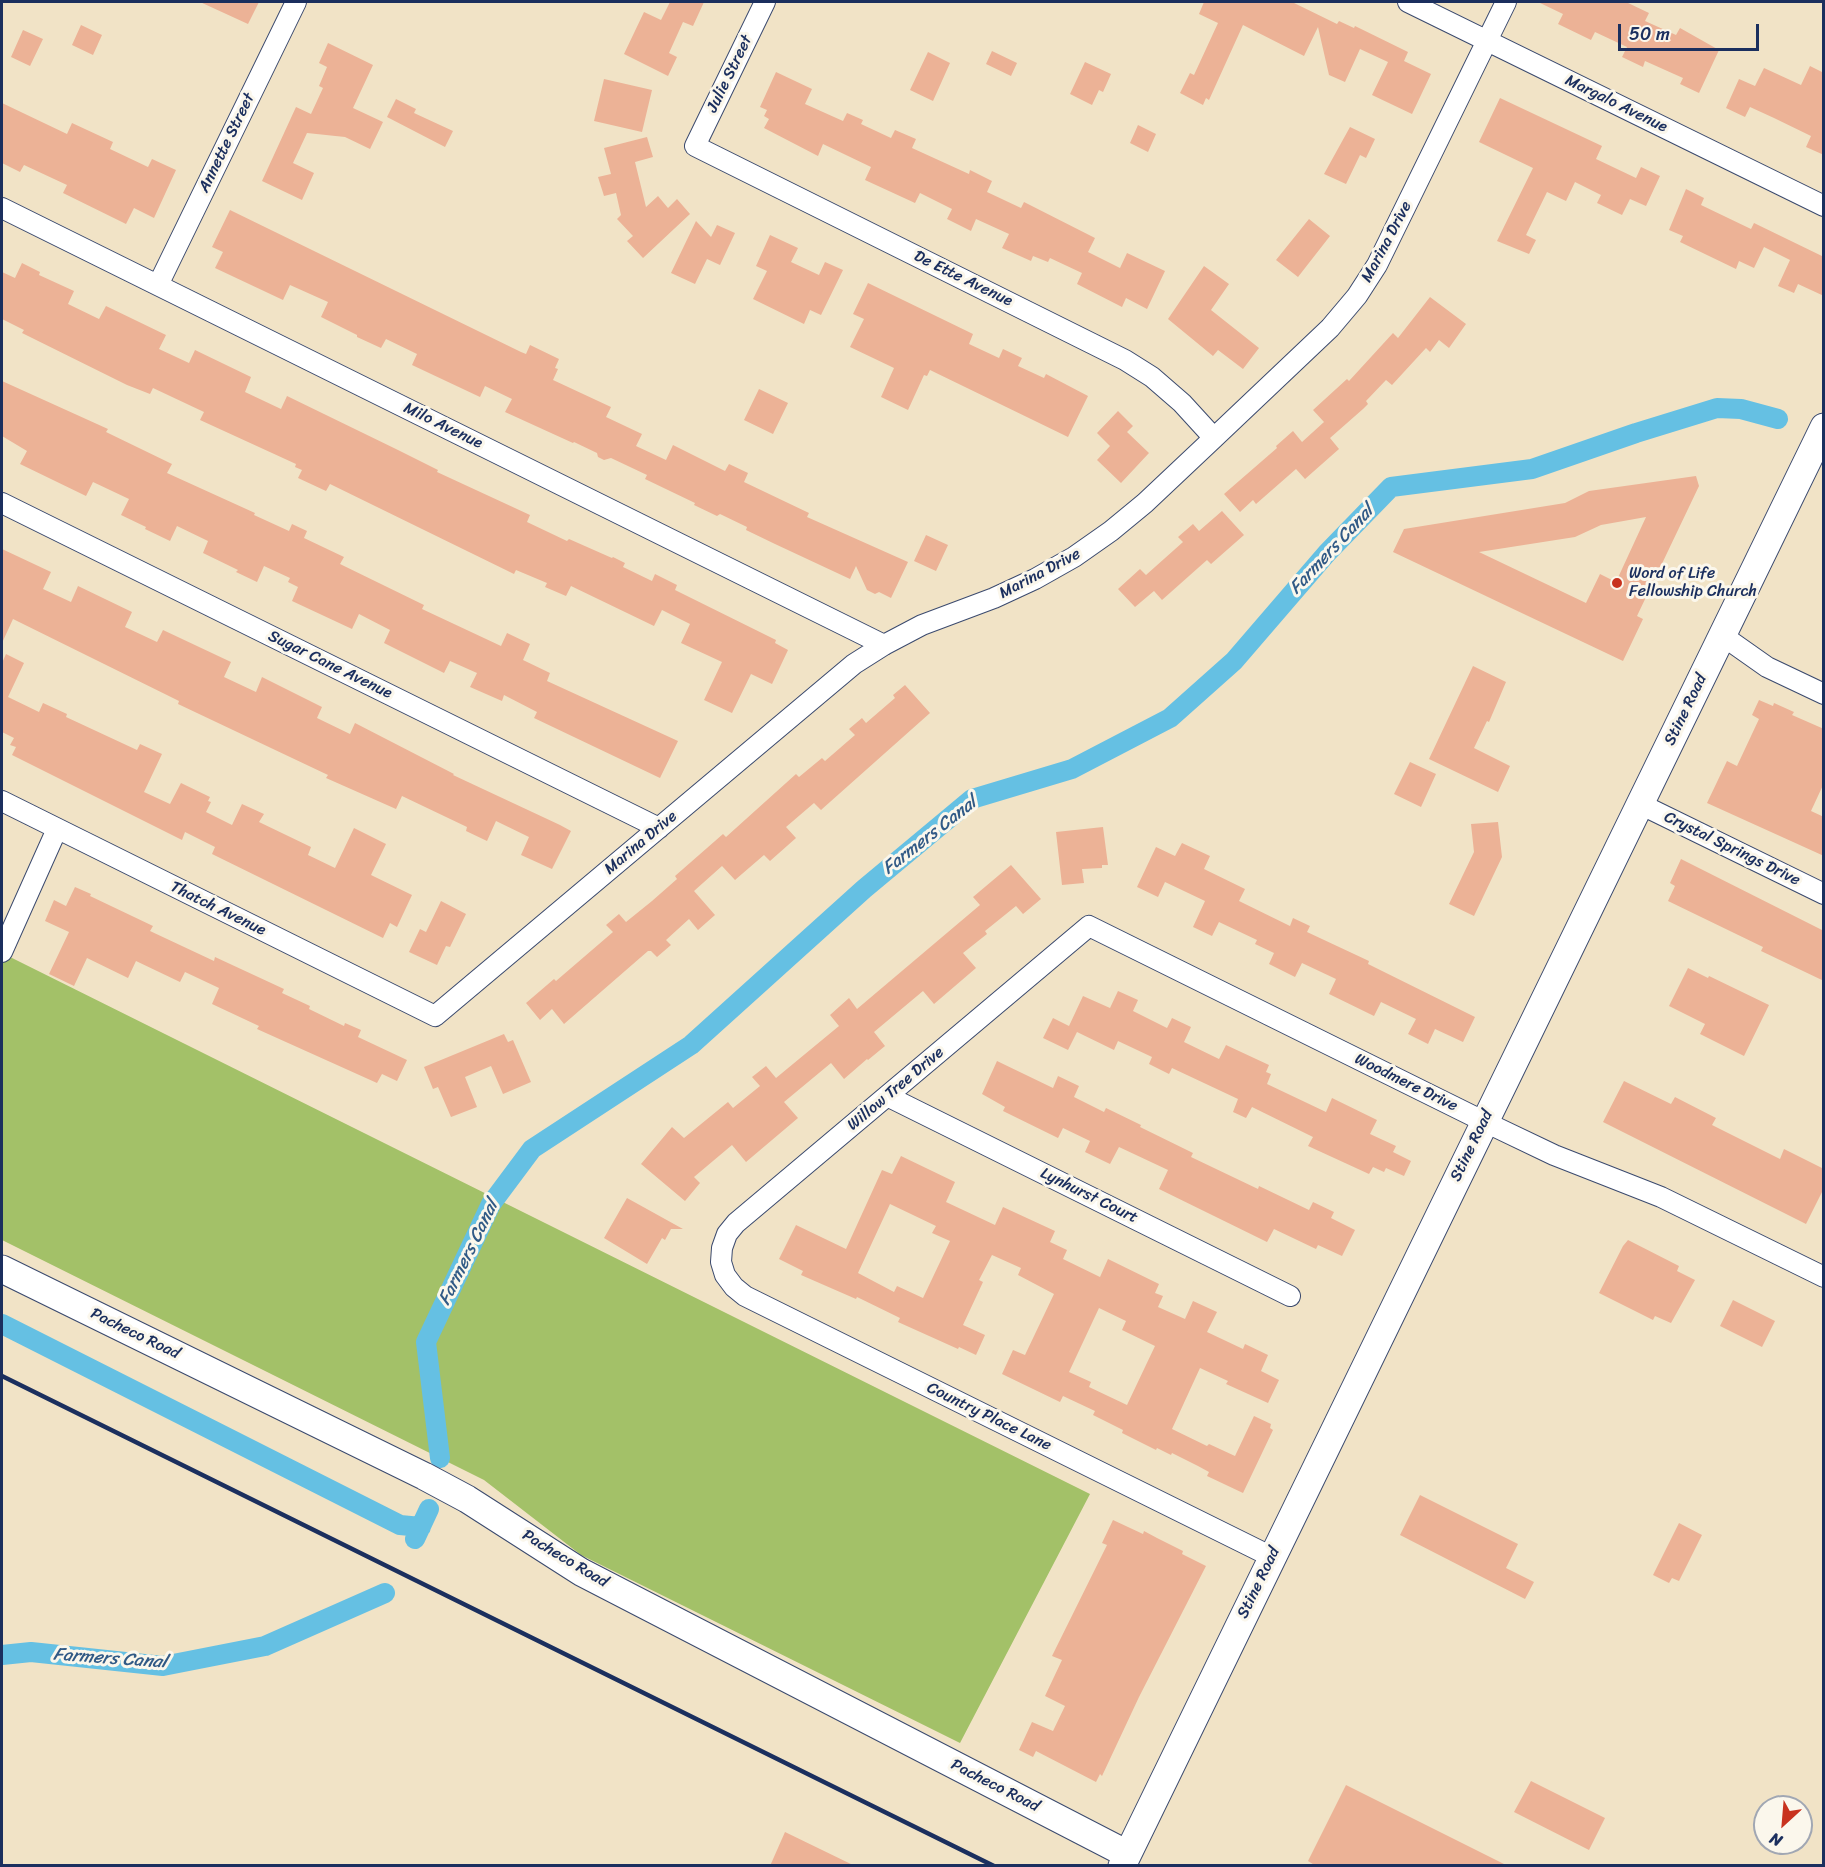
<!DOCTYPE html>
<html>
<head>
<meta charset="utf-8">
<style>
	body { margin:0 }
	#map { position:relative; width:1825px; height:1867px; overflow:hidden; background:#f1e3c6; font-family:Sriracha,sans-serif }
	canvas { display:block }
	.frame { position:absolute; inset:0; border:3px solid #1b2f5e; pointer-events:none }
	.north { position:absolute; left:1753px; top:1795px; width:60px; height:60px; box-sizing:border-box; background:#fbf7ec; border:2px solid #a1a7b3; border-radius:50%; rotate:206deg; font-size:16px; font-weight:700; line-height:24px; text-align:center; color:#1b2f5e }
	.north::after { content:''; display:block; margin:auto; width:21px; height:27px; background:#c8321e; clip-path:polygon(50% 0,100% 100%,50% 72%,0 100%) }
	.scale { position:absolute; left:1618px; top:24px; width:141px; height:27px; box-sizing:border-box; border:3px solid #1b2f5e; border-top:0; padding-left:8px; font-size:18px; line-height:21px; white-space:nowrap; color:#1b2f5e; -webkit-text-stroke:4px #fbf7ec; paint-order:stroke }
</style>
</head>
<body>
<div id="map">
<canvas width="1825" height="1867"></canvas>
<div class="frame"></div>
<div class="north">N</div>
<div class="scale">50 m</div>
</div>
<script>
const ctx = document.querySelector('canvas').getContext('2d');
ctx.lineJoin = 'round';
function paint(path, color) {
  ctx.fillStyle = color;
  ctx.fill(path, 'evenodd');
}
function toPath(rows) {
  const path = new Path2D();
  for (const r of rows) {
    path.moveTo(r[0], r[1]);
    for (let i = 2; i < r.length; i += 2) path.lineTo(r[i], r[i + 1]);
  }
  return path;
}
function stroke(path, color, width, dash) {
  ctx.strokeStyle = color;
  ctx.lineWidth = width;
  ctx.lineCap = dash ? 'butt' : 'round';
  ctx.setLineDash(dash || []);
  ctx.stroke(path);
}
function drawText(font, color, halo, rows, align = 'center') {
  ctx.font = font + ' Sriracha,sans-serif';
  ctx.lineWidth = 6;
  ctx.setLineDash([]);
  ctx.textBaseline = 'middle';
  ctx.strokeStyle = halo;
  ctx.fillStyle = color;
  for (const [text, x, y, turn = 0] of rows) {
    ctx.save();
    ctx.translate(x, y);
    ctx.rotate((+turn || 0) * Math.PI / 180);
    ctx.textAlign = isNaN(turn) ? turn : align;
    if (halo) ctx.strokeText(text, 0, 0);
    ctx.fillText(text, 0, 0);
    ctx.restore();
  }
}
paint(toPath([
	[2,953,1090,1494,960,1743,581,1555,484,1480,2,1240]
]), '#a3c168');
stroke(toPath([
	[2,1324,400,1525,421,1527],
	[440,1458,426,1342,491,1204,532,1149,691,1045,864,889,972,799,1072,769,1170,718,1234,661,1327,553,1391,487,1532,469,1636,433,1717,408,1741,409,1778,419],
	[415,1539,429,1509],
	[2,1655,31,1652,163,1666,265,1646,385,1593]
]), '#65c0e3', 20);
paint(toPath([
	[200,2,259,2,248,24],
	[670,2,704,2,693,26,683,22,669,53,677,57,668,76,624,54,644,12,661,20],
	[1204,2,1292,2,1337,24,1339,21,1354,28,1355,26,1408,52,1404,61,1431,74,1412,114,1372,95,1388,62,1360,49,1345,82,1329,75,1318,27,1304,56,1243,25,1209,100,1206,98,1203,105,1180,93,1190,73,1194,75,1218,23,1199,14],
	[1538,2,1626,2,1649,13,1645,21,1676,35,1680,28,1719,50,1699,93,1680,84,1683,78,1645,61,1643,67,1622,57,1627,47,1595,32,1591,40,1558,24,1563,14],
	[81,25,102,35,93,55,72,45],
	[23,30,43,39,30,66,11,57],
	[328,43,373,65,353,108,383,122,370,149,345,137,307,133,293,163,314,173,302,200,262,181,296,107,311,114,323,88,319,86,327,67,319,63],
	[992,51,1017,63,1011,76,986,64],
	[928,52,950,63,933,101,910,90],
	[1085,62,1111,74,1103,92,1099,90,1092,105,1070,94],
	[1810,66,1824,73,1824,155,1806,147,1811,136,1774,118,1750,107,1745,117,1726,108,1739,79,1755,86,1764,68,1801,85],
	[776,72,812,89,805,104,843,121,847,113,863,120,861,124,891,138,895,130,916,139,912,148,969,174,970,170,992,181,987,192,1021,208,1024,202,1095,238,1088,252,1120,268,1127,253,1165,271,1147,309,1126,298,1122,307,1077,284,1082,273,1050,258,1048,262,1033,256,1031,261,1002,248,1009,234,976,219,971,231,947,219,952,209,920,193,915,203,865,180,871,167,823,144,818,156,764,128,769,119,764,116,767,110,760,107],
	[604,79,652,90,642,132,594,121],
	[1500,98,1602,146,1596,159,1636,178,1641,167,1660,176,1646,206,1630,199,1622,215,1597,203,1601,195,1575,182,1566,201,1547,192,1526,235,1536,240,1529,254,1497,241,1533,168,1479,142],
	[396,99,416,109,414,113,453,131,445,147,387,117],
	[2,103,67,134,72,123,113,142,110,149,148,167,152,159,176,170,154,218,134,208,126,224,63,193,67,185,24,165,20,172,2,163],
	[1138,125,1156,134,1148,152,1130,143],
	[1350,127,1375,139,1366,158,1360,155,1346,184,1324,174],
	[647,137,653,157,635,162,646,207,658,196,668,208,677,199,690,214,643,258,627,241,633,236,617,219,621,215,616,193,604,196,598,177,611,174,604,148],
	[1686,189,1704,198,1701,205,1751,229,1754,223,1824,257,1824,296,1798,284,1794,293,1778,286,1790,260,1764,247,1754,268,1739,261,1736,269,1680,242,1683,236,1669,230],
	[230,210,521,352,526,354,530,345,559,359,555,368,558,369,553,380,611,407,606,417,642,434,636,446,666,460,673,445,725,471,729,464,748,473,744,482,809,513,807,517,908,562,891,598,879,592,875,594,867,590,856,566,850,579,775,544,746,530,747,527,720,514,717,516,694,505,695,503,645,479,647,475,611,458,604,460,598,457,597,453,574,442,573,443,505,412,512,399,485,386,480,397,412,365,417,354,386,339,381,348,357,337,357,335,321,317,328,302,290,285,283,300,215,268,223,252,212,247],
	[1309,219,1330,236,1298,277,1276,260],
	[696,221,711,237,717,225,735,233,720,265,707,259,695,284,671,273],
	[770,235,798,248,791,262,819,275,825,262,843,270,821,315,810,310,804,324,753,299,767,271,756,266],
	[22,263,40,272,39,275,74,291,68,304,99,319,106,306,166,335,159,349,189,363,195,350,251,377,245,392,281,409,287,396,398,450,438,470,437,472,530,515,527,522,567,541,569,539,612,558,613,557,625,563,623,567,652,581,655,574,677,585,675,590,776,640,775,643,788,650,772,684,751,674,732,713,704,700,722,662,681,643,690,624,662,610,654,626,571,586,566,596,545,587,547,583,516,570,514,574,330,484,326,491,298,478,302,470,295,467,296,464,200,420,204,412,153,388,150,394,127,385,22,333,24,330,2,319,2,272,15,278],
	[1204,266,1229,284,1211,310,1259,348,1243,369,1218,350,1213,356,1168,319],
	[868,283,973,334,969,344,999,358,1003,349,1022,358,1018,366,1044,378,1046,374,1088,396,1068,437,930,370,927,376,924,375,908,410,881,397,894,368,850,347,864,319,853,314],
	[1430,297,1466,324,1449,348,1439,340,1430,352,1426,348,1392,385,1386,380,1366,401,1368,404,1363,409,1330,438,1339,449,1305,479,1296,469,1256,504,1253,500,1240,512,1224,494,1277,448,1276,446,1293,431,1302,442,1324,422,1313,410,1347,379,1349,381,1393,333,1398,338],
	[2,381,108,429,106,432,172,464,167,473,255,513,254,515,289,531,292,524,307,531,304,538,344,557,340,564,424,605,422,609,501,646,507,633,530,644,523,660,550,673,547,681,678,741,660,778,534,718,537,712,504,695,502,701,470,687,477,673,450,661,444,673,384,643,390,630,359,614,352,629,292,601,298,587,288,582,290,578,264,566,257,582,236,572,238,570,203,553,208,541,177,526,170,541,145,529,146,527,121,515,129,499,93,482,86,496,20,464,27,451,2,436],
	[759,389,788,403,773,434,744,420],
	[1118,411,1133,426,1127,432,1149,453,1121,483,1097,460,1110,446,1097,433],
	[1696,476,1699,486,1637,616,1643,619,1623,661,1393,552,1404,529,1565,503,1589,491],
	[1646,517,1616,582,1600,574,1586,603,1479,552,1575,537,1601,525],
	[1222,511,1244,535,1211,564,1207,560,1162,600,1154,591,1135,607,1118,589,1140,569,1146,575,1183,542,1178,537,1193,524,1199,531],
	[926,535,948,545,936,571,914,561],
	[2,549,51,572,43,589,71,602,78,586,132,612,125,627,157,642,163,630,231,662,224,677,256,692,262,677,322,707,317,718,350,734,355,723,454,774,453,775,560,825,571,831,552,869,521,855,529,837,496,821,487,841,466,831,467,827,402,796,396,809,326,778,328,775,178,704,179,701,13,619,2,643],
	[6,654,24,663,8,697,39,712,43,703,67,714,66,717,137,750,140,744,162,754,144,792,170,804,181,783,210,797,208,801,211,802,206,812,232,825,242,804,264,814,259,822,311,847,308,855,335,868,354,828,386,844,371,875,412,895,397,927,390,923,383,938,212,854,215,847,185,832,182,840,12,755,16,747,10,745,14,738,2,732,2,663],
	[1473,666,1506,682,1489,722,1487,721,1474,748,1510,766,1498,792,1429,759],
	[905,685,930,713,821,810,814,803,786,827,796,838,770,861,764,855,735,880,722,866,694,891,715,915,698,930,689,919,666,940,671,945,657,957,651,951,648,951,564,1024,552,1009,540,1020,526,1003,554,979,556,981,613,932,606,925,619,914,626,922,652,901,677,879,675,876,723,834,726,837,796,774,799,777,822,758,825,761,855,735,849,729,862,718,866,723,895,698,893,695],
	[1759,700,1773,706,1774,703,1794,712,1792,715,1824,729,1824,783,1811,811,1824,817,1824,856,1707,803,1727,761,1737,766,1759,719,1752,715],
	[1410,762,1436,774,1421,807,1394,794],
	[1498,822,1502,857,1474,916,1449,904,1474,852,1471,824],
	[1103,827,1108,865,1102,865,1102,868,1082,869,1084,883,1062,885,1056,832],
	[1182,843,1210,856,1204,869,1245,889,1239,901,1290,926,1293,918,1310,926,1307,932,1369,961,1368,964,1475,1017,1463,1042,1435,1029,1428,1044,1408,1034,1416,1019,1381,1002,1374,1016,1329,994,1336,979,1302,963,1295,977,1269,964,1274,953,1255,944,1257,940,1219,922,1212,936,1193,927,1205,901,1165,882,1158,897,1137,887,1156,847,1175,856],
	[1681,859,1824,931,1824,981,1761,951,1763,947,1668,901,1675,886,1670,883],
	[1011,865,1041,899,1023,914,1016,906,985,931,987,934,963,953,976,968,934,1004,923,991,874,1032,885,1046,868,1060,867,1059,844,1079,831,1063,784,1102,798,1118,746,1162,732,1145,694,1177,700,1183,685,1201,641,1164,672,1127,684,1138,728,1102,733,1108,760,1086,752,1077,766,1066,776,1078,839,1026,830,1015,849,998,857,1009,980,905,973,897],
	[75,887,91,894,90,896,153,926,150,931,214,961,215,957,284,989,282,993,310,1006,309,1009,344,1026,345,1023,361,1030,358,1037,407,1060,397,1081,382,1074,377,1083,257,1029,259,1026,212,1004,219,988,185,972,180,982,136,961,128,978,87,958,74,986,49,974,69,932,45,921,54,900,66,906],
	[441,901,466,914,450,947,446,946,437,965,409,952,420,929,426,932],
	[1688,968,1708,978,1709,976,1769,1005,1744,1056,1700,1034,1705,1024,1669,1006],
	[1118,991,1138,1000,1133,1011,1167,1028,1172,1018,1191,1027,1184,1042,1219,1059,1226,1045,1269,1065,1266,1072,1271,1074,1267,1084,1326,1112,1332,1098,1377,1120,1370,1134,1396,1146,1393,1152,1411,1161,1404,1176,1386,1168,1384,1172,1373,1167,1369,1174,1308,1146,1313,1137,1252,1107,1246,1118,1233,1112,1238,1099,1172,1068,1169,1074,1149,1064,1152,1057,1118,1041,1114,1050,1077,1032,1068,1050,1043,1038,1053,1018,1069,1026,1083,996,1110,1008],
	[504,1034,508,1042,513,1040,531,1082,503,1094,491,1066,465,1077,477,1107,451,1117,438,1087,433,1089,424,1067],
	[997,1061,1053,1088,1058,1076,1079,1086,1074,1097,1104,1112,1106,1108,1141,1125,1140,1127,1193,1153,1191,1157,1258,1189,1259,1186,1309,1210,1313,1202,1334,1212,1331,1218,1355,1230,1342,1256,1318,1245,1316,1249,1274,1229,1267,1242,1159,1189,1168,1170,1119,1147,1110,1164,1085,1152,1090,1141,1063,1128,1058,1138,1003,1111,1005,1107,982,1094],
	[1624,1081,1671,1104,1675,1097,1716,1118,1712,1125,1780,1159,1784,1149,1824,1169,1824,1188,1806,1224,1603,1122],
	[901,1156,955,1182,946,1202,995,1225,1003,1207,1055,1231,1050,1242,1067,1250,1063,1259,1100,1277,1108,1259,1159,1284,1155,1293,1163,1296,1158,1307,1185,1319,1193,1301,1217,1312,1207,1332,1243,1349,1245,1344,1268,1355,1261,1371,1279,1380,1268,1403,1226,1384,1228,1381,1200,1368,1172,1429,1207,1446,1209,1444,1235,1456,1254,1416,1271,1424,1270,1428,1273,1430,1243,1493,1207,1476,1209,1472,1198,1466,1172,1453,1171,1455,1157,1448,1156,1450,1122,1433,1123,1430,1093,1415,1095,1411,1063,1396,1060,1402,1002,1374,1013,1350,1025,1355,1054,1294,1018,1275,1021,1268,992,1255,979,1280,983,1282,963,1325,985,1335,976,1355,959,1347,958,1349,898,1322,900,1318,857,1297,856,1299,801,1275,803,1271,779,1259,796,1225,846,1249,882,1170,892,1174],
	[890,1204,936,1226,932,1233,950,1241,923,1298,897,1286,894,1292,858,1273],
	[1099,1308,1126,1321,1122,1330,1155,1346,1127,1405,1089,1387,1091,1382,1069,1372],
	[627,1198,683,1229,671,1229,665,1240,662,1238,647,1264,604,1238],
	[1628,1240,1679,1266,1677,1271,1695,1280,1671,1323,1655,1316,1653,1320,1599,1293,1623,1246],
	[1733,1300,1775,1321,1762,1347,1720,1326],
	[1420,1495,1518,1544,1506,1568,1534,1582,1525,1599,1400,1535],
	[1113,1520,1143,1534,1144,1531,1157,1538,1183,1551,1182,1554,1206,1566,1139,1697,1102,1776,1100,1774,1096,1782,1036,1751,1033,1757,1019,1750,1032,1722,1053,1731,1065,1706,1045,1696,1062,1660,1052,1656,1107,1545,1102,1543],
	[1679,1523,1702,1535,1679,1581,1672,1578,1669,1583,1653,1575],
	[1531,1781,1605,1818,1589,1850,1514,1812],
	[1346,1785,1508,1866,1316,1866,1308,1861],
	[785,1832,855,1866,770,1866]
]), '#ecb296');
const street = toPath([
	[765,2,695,146,1125,360,1152,377,1182,403,1214,438],
	[1408,2,1824,206],
	[2,208,884,645],
	[158,285,296,2],
	[2,503,659,828],
	[1723,636,1767,667,1824,694],
	[2,801,435,1016,854,664,884,645,922,625,994,598,1035,579,1074,557,1111,531,1145,503,1214,438,1330,328,1357,296,1377,265,1506,2],
	[1640,804,1824,894],
	[2,952,57,829],
	[887,1096,1290,1296],
	[1272,1557,745,1296,734,1287,725,1275,721,1262,722,1248,727,1234,736,1223,1089,926,1485,1122,1554,1155,1661,1197,1824,1277]
]);
const secondary = toPath([
	[2,1269,424,1476,467,1499,581,1572,1127,1854],
	[1122,1866,1824,427]
]);
stroke(street, '#3b4a6e', 22);
stroke(secondary, '#3b4a6e', 29);
stroke(street, '#fff', 20);
stroke(secondary, '#fff', 27);
stroke(toPath([
	[2,1376,994,1866]
]), '#1b2f5e', 4.5);
for (const [x, y, r, color] of [
	[1617,583,6,"#c8321e"]
]) {
  const dot = new Path2D();
  dot.arc(x, y, r, 0, 2 * Math.PI);
  ctx.fillStyle = color;
  ctx.fill(dot);
  stroke(dot, '#fbf7ec', 2);
}
drawText('16px', '#1b2f5e', '#fbf7ec', [
	["Julie Street",730,74,-64],
	["Margalo Avenue",1616,104,26],
	["Annette Street",227,143,-64],
	["Marina Drive",1387,242,-62],
	["De Ette Avenue",963,279,26],
	["Milo Avenue",443,426,26],
	["Marina Drive",1040,574,-28],
	["Sugar Cane Avenue",330,665,26],
	["Stine Road",1686,710,-64],
	["Marina Drive",641,843,-40],
	["Crystal Springs Drive",1732,849,26],
	["Thatch Avenue",218,909,26],
	["Woodmere Drive",1406,1083,26],
	["Willow Tree Drive",896,1089,-40],
	["Stine Road",1472,1146,-64],
	["Lynhurst Court",1089,1196,26],
	["Pacheco Road",135,1334,26],
	["Country Place Lane",989,1417,26],
	["Pacheco Road",565,1559,31],
	["Stine Road",1259,1583,-64],
	["Pacheco Road",995,1786,27]
]);
drawText('16px', '#1b2f5e', '#fbf7ec', [
	["Word of Life",1629,574],
	["Fellowship Church",1629,592]
], 'left');
drawText('italic 18px', '#315a86', '#fbf7ec', [
	["Farmers Canal",1332,550,-47],
	["Farmers Canal",930,836,-38],
	["Farmers Canal",469,1253,-64],
	["Farmers Canal",110,1659,4]
]);
</script>
</body>
</html>
